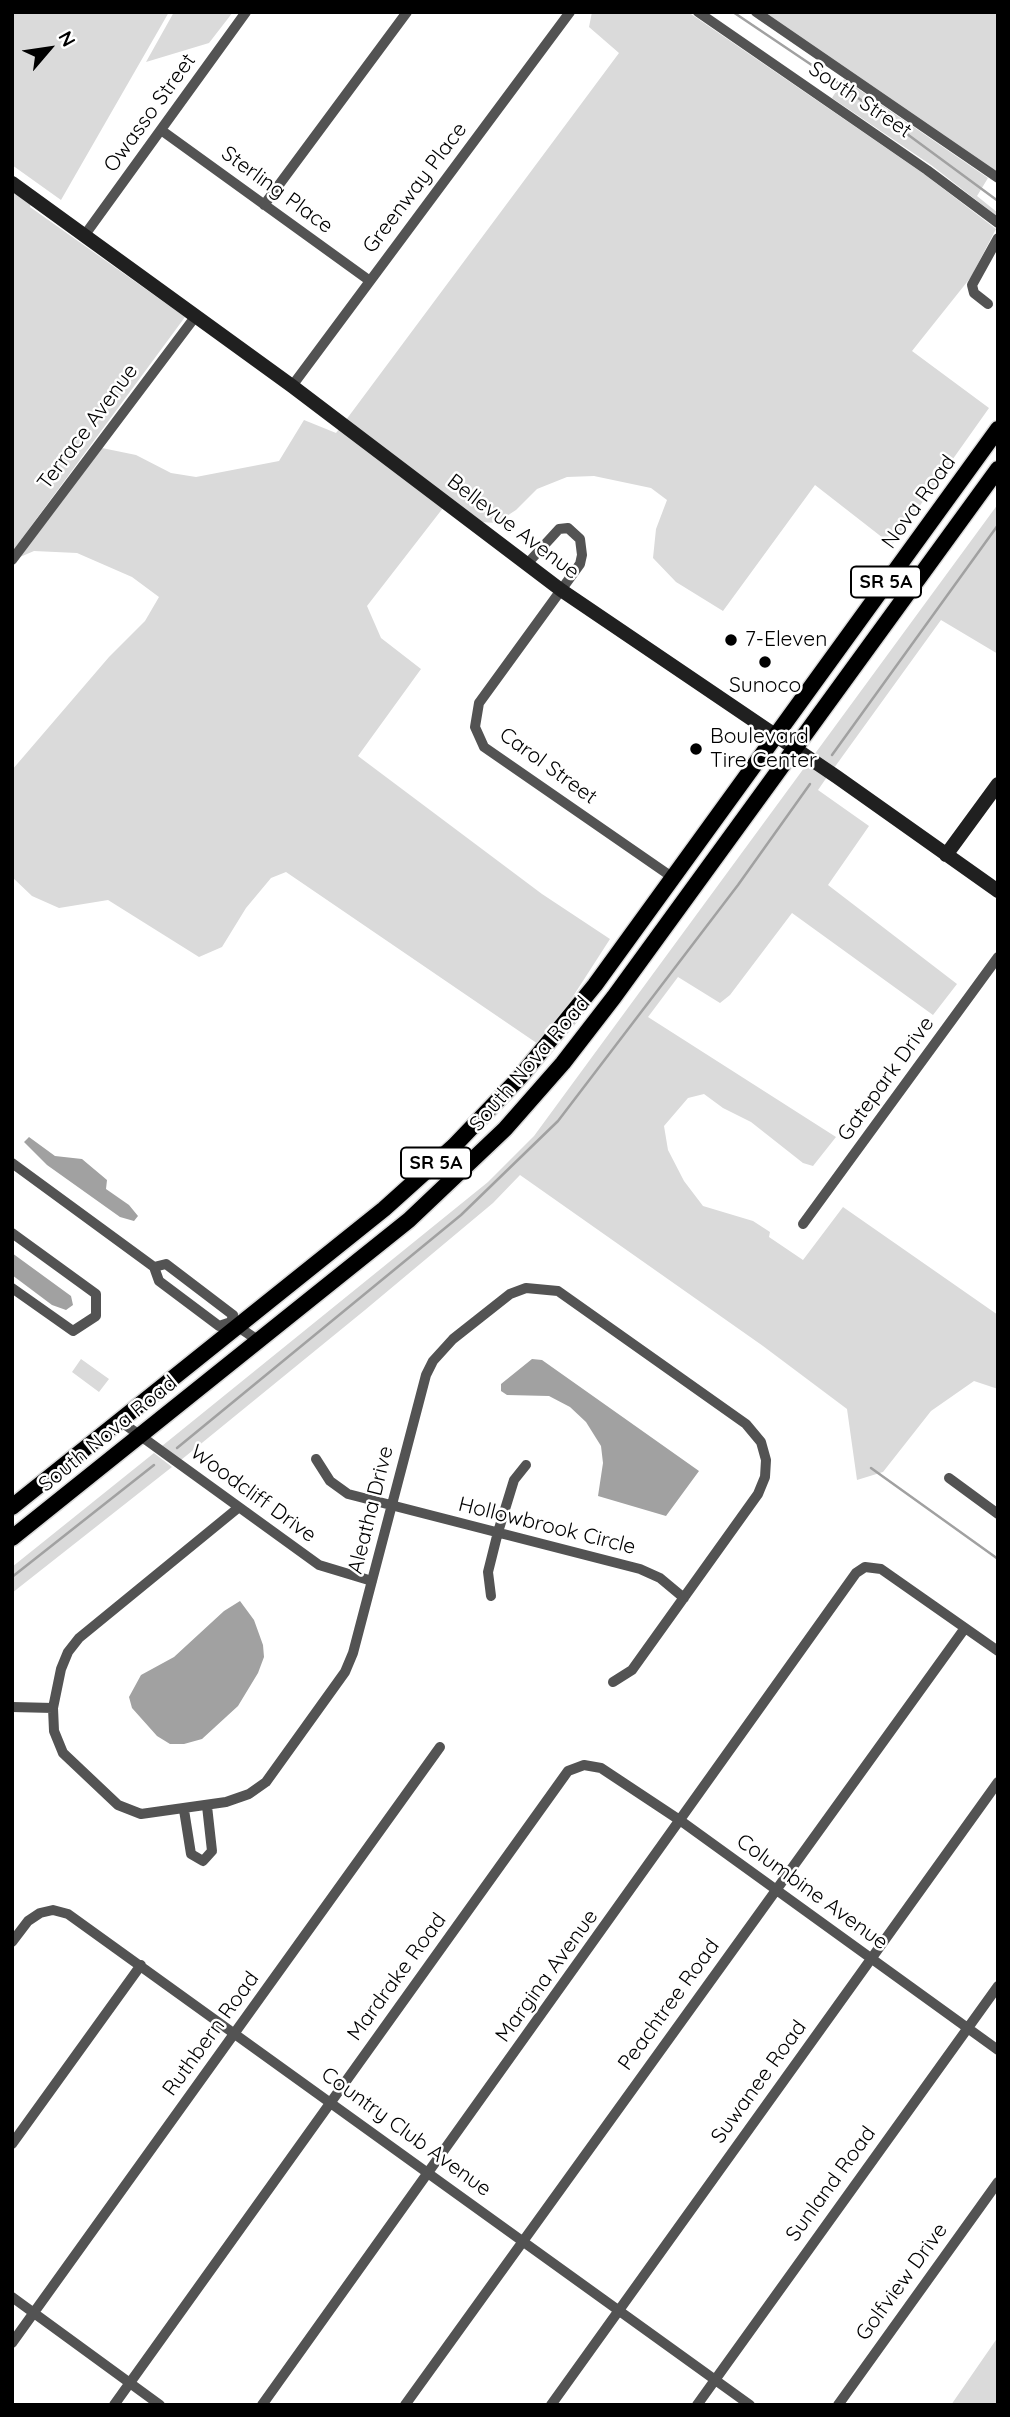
<!DOCTYPE html>
<html>
<head>
<meta charset="utf-8">
<style>
	body { margin:0 }
	#map { position:relative; width:1010px; height:2417px; overflow:hidden; background:#fff; font-family:Quicksand,sans-serif }
	canvas { display:block }
	.frame { position:absolute; inset:0; border:14px solid #000; pointer-events:none }
	.north { position:absolute; left:14px; top:14px; width:70px; height:70px; -webkit-text-stroke:5px #fff; paint-order:stroke; rotate:61deg; font-size:19px; font-weight:700; line-height:28px; text-align:center; color:#000 }
	.north::after { content:''; display:block; margin:auto; width:24px; height:32px; background:#000; clip-path:polygon(50% 0,100% 100%,50% 72%,0 100%) }
</style>
</head>
<body>
<div id="map">
<canvas width="1010" height="2417"></canvas>
<div class="frame"></div>
<div class="north">N</div>
</div>
<script>
const ctx = document.querySelector('canvas').getContext('2d');
ctx.lineJoin = 'round';
function paint(path, color) {
  ctx.fillStyle = color;
  ctx.fill(path, 'evenodd');
}
function toPath(rows) {
  const path = new Path2D();
  for (const r of rows) {
    path.moveTo(r[0], r[1]);
    for (let i = 2; i < r.length; i += 2) path.lineTo(r[i], r[i + 1]);
  }
  return path;
}
function stroke(path, color, width, dash) {
  ctx.strokeStyle = color;
  ctx.lineWidth = width;
  ctx.lineCap = dash ? 'butt' : 'round';
  ctx.setLineDash(dash || []);
  ctx.stroke(path);
}
function drawText(font, color, halo, rows, align = 'center') {
  ctx.font = font + ' Quicksand,sans-serif';
  ctx.lineWidth = 5;
  ctx.setLineDash([]);
  ctx.textBaseline = 'middle';
  ctx.strokeStyle = halo;
  ctx.fillStyle = color;
  for (const [text, x, y, turn = 0] of rows) {
    ctx.save();
    ctx.translate(x, y);
    ctx.rotate((+turn || 0) * Math.PI / 180);
    ctx.textAlign = isNaN(turn) ? turn : align;
    if (halo) ctx.strokeText(text, 0, 0);
    ctx.fillText(text, 0, 0);
    ctx.restore();
  }
}
paint(toPath([
	[12,12,169,12,61,200,12,165],
	[174,12,233,12,209,43,146,62],
	[592,12,688,12,924,174,996,229,971,277,912,351,989,408,892,545,815,485,723,611,676,582,653,558,656,529,667,500,651,488,594,476,567,477,537,489,516,510,496,523,481,522,346,420,619,53,589,27],
	[756,12,998,12,998,178],
	[844,79,988,178,977,196,998,213,998,217,931,165,832,98],
	[12,190,31,204,30,207,185,317,12,552],
	[304,420,336,433,339,429,443,508,367,606,381,638,421,669,358,756,542,894,610,939,541,1046,286,872,271,878,246,908,222,947,199,957,108,900,59,908,32,896,12,877,12,770,109,657,145,621,159,597,132,577,77,553,34,551,20,557,102,448,136,455,171,473,196,477,279,461],
	[998,504,998,654,941,620,834,768,814,755],
	[807,764,827,777,818,790,869,826,828,885,957,984,933,1015,792,913,730,995,720,1003,678,977,648,1017,836,1137,813,1166,803,1163,751,1122,723,1108,704,1094,688,1098,664,1126,668,1150,684,1181,703,1206,753,1221,770,1232,769,1237,803,1260,843,1207,998,1315,998,1389,974,1381,931,1411,883,1472,857,1480,847,1409,763,1346,520,1175,493,1203,365,1310,181,1460,162,1446,488,1182,534,1136],
	[81,1359,109,1379,99,1392,72,1372],
	[154,1453,172,1467,12,1593,12,1567],
	[998,2337,998,2405,951,2405]
]), '#dadada');
paint(toPath([
	[29,1137,55,1156,82,1159,107,1180,106,1189,129,1205,138,1216,134,1221,120,1217,47,1165,24,1142],
	[12,1253,71,1296,73,1305,66,1310,52,1305,12,1275],
	[532,1359,542,1360,699,1471,666,1516,598,1496,603,1463,601,1446,586,1422,570,1407,549,1396,507,1395,501,1391,501,1384],
	[240,1601,254,1620,263,1645,264,1657,258,1673,238,1706,202,1739,184,1744,170,1744,157,1736,132,1708,129,1697,141,1675,174,1657,224,1611]
]), '#a1a1a1');
stroke(toPath([
	[733,12,831,78,998,201],
	[832,755,998,525],
	[177,1448,461,1215,558,1121,738,885,810,784],
	[871,1468,998,1559],
	[12,1577,154,1465]
]), '#a1a1a1', 2.5);
const primary = toPath([
	[12,1507,384,1209,454,1146,520,1077,595,985,998,429],
	[12,1538,409,1220,505,1129,563,1063,614,997,998,469]
]);
stroke(primary, '#dbdbdb', 19);
stroke(toPath([
	[698,12,927,170,998,223],
	[756,12,998,178],
	[161,130,370,281],
	[264,205,407,12],
	[84,236,246,12],
	[988,304,974,293,972,285,998,238],
	[292,386,570,12],
	[12,560,195,317],
	[527,564,559,529,568,528,580,539,582,555,580,564,479,703,475,727,484,747,672,877],
	[12,1163,154,1267],
	[803,1224,998,957],
	[12,1233,96,1294,96,1316,73,1331,12,1288],
	[231,1322,219,1326,159,1281,154,1267,166,1264,233,1315,231,1322,259,1341],
	[120,1421,319,1565,372,1581],
	[316,1459,330,1481,348,1494,640,1569,660,1578,684,1598],
	[949,1478,998,1514],
	[238,1508,79,1638,68,1652,61,1669,53,1708,54,1731,63,1753,118,1805,141,1814,226,1802,249,1794,266,1782,345,1672,353,1653,426,1375,433,1361,453,1339,510,1294,526,1288,558,1291,746,1424,761,1442,766,1460,765,1477,758,1494,632,1670,613,1682],
	[491,1596,488,1572,498,1532,514,1480,526,1465],
	[12,1707,53,1708],
	[184,1810,191,1854,203,1861,212,1851,207,1806],
	[12,1942,28,1921,40,1913,53,1910,68,1914,750,2405],
	[12,2144,141,1965],
	[12,2297,160,2405],
	[12,2343,440,1747],
	[114,2405,568,1771,584,1765,601,1768,681,1821,998,2050],
	[262,2405,856,1573,865,1567,881,1569,998,1651],
	[405,2405,965,1628],
	[551,2405,998,1782],
	[697,2405,998,1986],
	[838,2405,998,2182]
]), '#535353', 10);
stroke(toPath([
	[12,183,292,386,561,590,837,777,998,891],
	[946,855,998,784]
]), '#202020', 14);
stroke(primary, '#000', 16);
for (const [x, y, r, color] of [
	[731,640,7,"#000"],
	[765,662,7,"#000"],
	[696,749,7,"#000"]
]) {
  const dot = new Path2D();
  dot.arc(x, y, r, 0, 2 * Math.PI);
  ctx.fillStyle = color;
  ctx.fill(dot);
  stroke(dot, '#fff', 2.5);
}
for (const [x, y, w] of [
	[886,582,70],
	[436,1163,70]
]) {
  const box = new Path2D();
  box.roundRect(x - w / 2, y - 15.5, w, 31, 5);
  ctx.fillStyle = '#fff';
  ctx.fill(box);
  stroke(box, '#000', 2);
}
drawText('bold 19px', '#000', null, [
	["SR 5A",886,582],
	["SR 5A",436,1163]
]);
drawText('21px', '#000', '#fff', [
	["South Street",860,100,34],
	["Owasso Street",150,113,-54],
	["Greenway Place",415,188,-53],
	["Sterling Place",277,190,36],
	["Terrace Avenue",88,427,-53],
	["Nova Road",919,502,-54],
	["Bellevue Avenue",513,527,37],
	["Carol Street",548,766,36],
	["South Nova Road",530,1064,-49],
	["Gatepark Drive",886,1079,-54],
	["South Nova Road",108,1434,-39],
	["Woodcliff Drive",253,1494,36],
	["Aleatha Drive",371,1510,-76],
	["Hollowbrook Circle",547,1526,14],
	["Columbine Avenue",812,1892,36],
	["Margina Avenue",547,1976,-54],
	["Mardrake Road",397,1977,-54],
	["Peachtree Road",669,2005,-54],
	["Ruthbern Road",211,2034,-54],
	["Suwanee Road",759,2082,-54],
	["Country Club Avenue",406,2132,36],
	["Sunland Road",831,2184,-54],
	["Golfview Drive",902,2282,-54]
]);
drawText('21px', '#000', '#fff', [
	["7-Eleven",745,640],
	["Sunoco",765,686,"center"],
	["Boulevard",710,737],
	["Tire Center",710,761]
], 'left');
</script>
</body>
</html>
